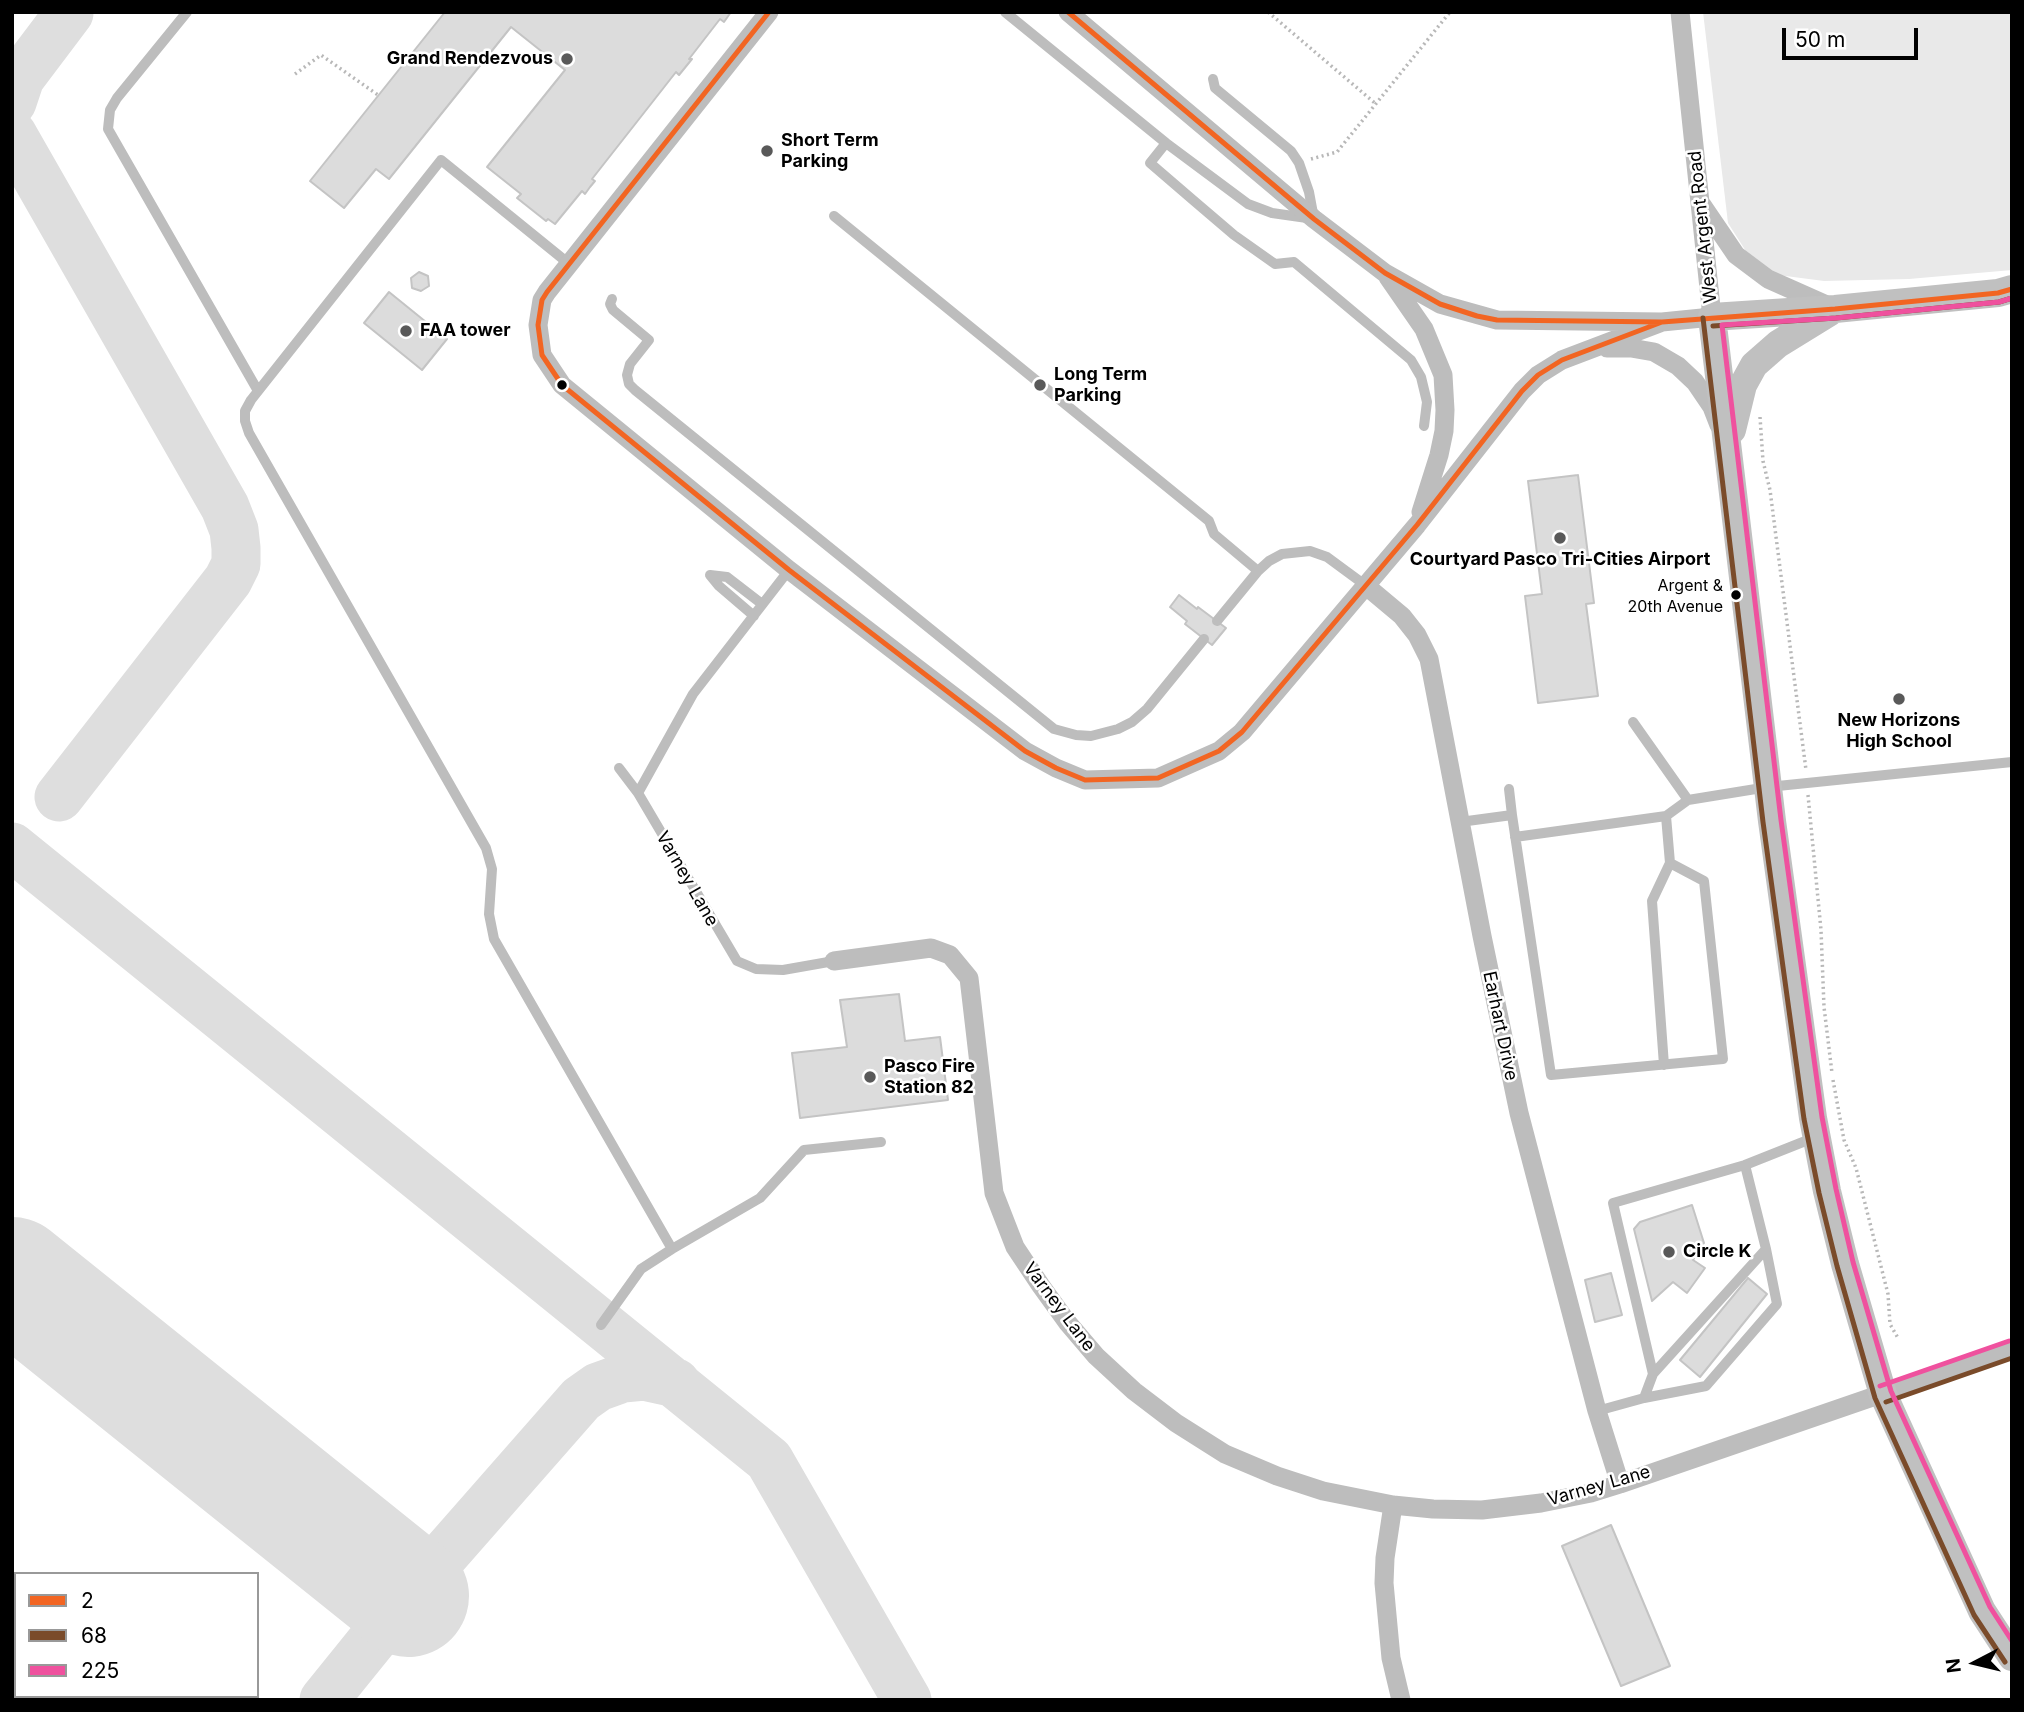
<!DOCTYPE html>
<html>
<head>
<meta charset="utf-8">
<style>
	body { margin:0 }
	#map { position:relative; width:2024px; height:1712px; overflow:hidden; background:#fff; font-family:Inter,sans-serif }
	canvas { display:block }
	.frame { position:absolute; inset:0; border:14px solid #000; pointer-events:none }
	.legend { position:absolute; left:14px; top:1572px; width:245px; height:126px; box-sizing:border-box; background:#fff; border:2px solid #999; margin:0; padding:9px 12px; list-style:none; font-size:21px; color:#000 }
	.legend li { display:flex; align-items:center; gap:14px; height:35px }
	.legend b { width:35px; border:2px solid #999 }
	.north { position:absolute; left:1940px; top:1628px; width:70px; height:70px; -webkit-text-stroke:5px #fff; paint-order:stroke; rotate:263deg; font-size:19px; font-weight:700; line-height:28px; text-align:center; color:#000 }
	.north::after { content:''; display:block; margin:auto; width:24px; height:32px; background:#000; clip-path:polygon(50% 0,100% 100%,50% 72%,0 100%) }
	.scale { position:absolute; left:1782px; top:28px; width:136px; height:32px; box-sizing:border-box; border:4px solid #000; border-top:0; padding-left:9px; font-size:21px; line-height:24px; white-space:nowrap; color:#000; -webkit-text-stroke:5px #fff; paint-order:stroke }
</style>
</head>
<body>
<div id="map">
<canvas width="2024" height="1712"></canvas>
<div class="frame"></div>
<ul class="legend">
<li><b style="height:9px;background:#f26522"></b>2</li>
<li><b style="height:9px;background:#7a4b2a"></b>68</li>
<li><b style="height:9px;background:#ef519e"></b>225</li>
</ul>
<div class="north">N</div>
<div class="scale">50 m</div>
</div>
<script>
const ctx = document.querySelector('canvas').getContext('2d');
ctx.lineJoin = 'round';
function paint(path, color) {
  ctx.fillStyle = color;
  ctx.fill(path, 'evenodd');
}
function toPath(rows) {
  const path = new Path2D();
  for (const r of rows) {
    path.moveTo(r[0], r[1]);
    for (let i = 2; i < r.length; i += 2) path.lineTo(r[i], r[i + 1]);
  }
  return path;
}
function stroke(path, color, width, dash) {
  ctx.strokeStyle = color;
  ctx.lineWidth = width;
  ctx.lineCap = dash ? 'butt' : 'round';
  ctx.setLineDash(dash || []);
  ctx.stroke(path);
}
function drawText(font, color, halo, rows, align = 'center') {
  ctx.font = font + ' Inter,sans-serif';
  ctx.lineWidth = 5;
  ctx.setLineDash([]);
  ctx.textBaseline = 'middle';
  ctx.strokeStyle = halo;
  ctx.fillStyle = color;
  for (const [text, x, y, turn = 0] of rows) {
    ctx.save();
    ctx.translate(x, y);
    ctx.rotate((+turn || 0) * Math.PI / 180);
    ctx.textAlign = isNaN(turn) ? turn : align;
    if (halo) ctx.strokeText(text, 0, 0);
    ctx.fillText(text, 0, 0);
    ctx.restore();
  }
}
paint(toPath([
	[1703,12,2012,12,2012,270,1909,279,1824,281,1778,275,1749,256,1728,223]
]), '#e9e9e9');
stroke(toPath([
	[12,102,20,78,69,13],
	[12,134,225,507,234,530,236,548,236,564,228,580,59,797],
	[12,847,769,1460,907,1700],
	[324,1700,408,1596,581,1399,598,1387,623,1378,644,1376,676,1383]
]), '#dedede', 49);
stroke(toPath([
	[12,1278,408,1596]
]), '#dedede', 122);
const building = toPath([
	[445,12,731,12,724,22,720,19,689,59,692,59,679,75,676,72,592,179,595,181,590,187,585,194,582,191,555,224,548,219,546,221,517,198,521,194,487,167,565,70,511,27,389,179,376,169,344,208,310,181,445,12],
	[419,272,428,276,429,286,421,291,412,288,411,278,419,272],
	[389,292,447,339,422,370,364,323,389,292],
	[1578,475,1594,603,1586,604,1598,696,1538,703,1525,596,1542,594,1528,481,1578,475],
	[1179,595,1197,609,1198,607,1226,628,1212,645,1185,624,1187,621,1170,607,1179,595],
	[899,994,905,1041,940,1037,948,1100,800,1118,792,1053,847,1047,840,1000,899,994],
	[1692,1205,1704,1243,1693,1260,1705,1268,1687,1293,1673,1282,1652,1301,1634,1229,1640,1222,1692,1205],
	[1611,1273,1622,1315,1595,1322,1585,1280,1611,1273],
	[1748,1278,1767,1294,1700,1377,1680,1360,1748,1278],
	[1611,1525,1670,1666,1621,1686,1562,1546,1611,1525]
]);
paint(building, '#dcdcdc');
stroke(building, '#c4c4c4', 2);
stroke(toPath([
	[1268,12,1376,104],
	[295,74,321,55,378,95],
	[1311,159,1337,152,1450,12],
	[1760,417,1763,461,1770,490,1806,770],
	[1808,795,1821,930,1824,1007,1832,1073],
	[1833,1080,1844,1140,1856,1168,1888,1294,1890,1324,1898,1338]
]), '#b8b8b8', 3.5, [2, 3.5]);
stroke(toPath([
	[187,12,117,98,110,110,108,129,258,391],
	[1005,12,1166,143,1150,163,1193,200,1234,235,1275,264,1294,262,1411,360,1421,377,1427,402,1424,426],
	[1166,143,1248,204,1272,213,1314,219,1309,192,1299,163,1291,151,1215,88,1213,79],
	[834,216,1209,521,1214,534,1258,571],
	[568,263,441,160,251,400,245,411,245,421,249,433,486,848,492,869,489,914,494,939,672,1249,760,1198,804,1150,881,1142],
	[612,299,610,304,613,310,649,340,630,364,627,375,629,384,635,390,1054,729,1076,735,1091,736,1118,729,1132,722,1147,709,1204,639],
	[710,575,727,577,762,604],
	[710,575,719,586,754,616],
	[1217,621,1258,571,1269,561,1282,554,1310,551,1327,557,1365,585],
	[1633,722,1688,800],
	[619,768,638,793,737,961,756,969,783,970,834,961],
	[638,793,693,694,789,570],
	[1512,815,1551,1075,1723,1059,1704,881,1670,863,1666,816,1515,837],
	[1666,816,1688,800,1768,787,2012,762],
	[1460,822,1512,815,1509,789],
	[1664,1065,1652,901,1670,863],
	[601,1325,641,1269,672,1249],
	[1653,1374,1613,1203,1745,1165],
	[1644,1398,1706,1386,1777,1304,1766,1249],
	[1597,1411,1644,1398,1653,1374,1766,1249,1745,1165,1813,1138]
]), '#bdbdbd', 10);
stroke(toPath([
	[769,12,547,292,542,300,538,325,542,355,562,385,789,570,1025,751,1056,768,1085,780,1158,778,1219,751,1242,732,1417,525,1522,391,1538,375,1562,360,1662,322],
	[1068,12,1314,219,1385,273,1440,304,1497,320,1662,322,1712,317,1680,12],
	[1702,205,1736,255,1768,279,1831,307],
	[1388,277,1424,329,1443,375,1445,410,1444,431,1439,455,1421,512],
	[1607,348,1631,348,1654,352,1678,366,1695,382,1712,407,1719,425],
	[1365,585,1402,616,1417,635,1429,659,1482,936,1519,1113,1597,1411,1620,1484],
	[834,961,931,948,950,955,969,978,994,1193,1015,1247,1041,1286,1067,1322,1096,1356,1134,1391,1176,1423,1225,1454,1277,1476,1323,1491,1393,1505,1433,1509,1482,1510,1541,1503,1591,1493,1620,1484,2012,1349],
	[1393,1505,1385,1558,1384,1583,1391,1658,1401,1700]
]), '#bdbdbd', 19);
stroke(toPath([
	[2012,289,1998,293,1835,309,1712,317,1772,821,1813,1118,1827,1191,1845,1264,1883,1394,1982,1611,2012,1657],
	[1732,430,1743,385,1754,365,1778,344,1830,312]
]), '#c0c0c0', 28);
stroke(toPath([
	[769,12,547,292,542,300,538,325,542,355,562,385,789,570,1025,751,1056,768,1085,780,1158,778,1219,751,1242,732,1417,525,1522,391,1538,375,1562,360,1662,322],
	[1068,12,1314,219,1385,273,1440,304,1477,316,1497,320,1662,322,1835,309,1998,293,2012,289]
]), '#f26522', 5);
stroke(toPath([
	[1703,318,1763,822,1804,1119,1819,1193,1837,1266,1875,1398,1974,1615,2005,1662],
	[1713,326,1836,318,1999,302,2012,298],
	[1886,1402,2012,1358]
]), '#7a4b2a', 5);
stroke(toPath([
	[2012,298,1999,302,1836,318,1722,325,1781,820,1822,1117,1836,1189,1853,1262,1891,1391,1990,1607,2012,1641],
	[1880,1386,2009,1341]
]), '#ef519e', 5);
for (const [x, y, r, color] of [
	[567,59,7,"#595959"],
	[767,151,7,"#595959"],
	[406,331,7,"#595959"],
	[562,385,6,"#000"],
	[1040,385,7,"#595959"],
	[1560,538,7,"#595959"],
	[1736,595,6,"#000"],
	[1899,699,7,"#595959"],
	[870,1077,7,"#595959"],
	[1669,1252,7,"#595959"]
]) {
  const dot = new Path2D();
  dot.arc(x, y, r, 0, 2 * Math.PI);
  ctx.fillStyle = color;
  ctx.fill(dot);
  stroke(dot, '#fff', 2.5);
}
drawText('16px', '#000', '#fff', [
	["Argent &",1723,586],
	["20th Avenue",1723,607]
], 'right');
drawText('bold 18px', '#000', '#fff', [
	["Grand Rendezvous",553,59,"right"],
	["Short Term",781,141],
	["Parking",781,162],
	["FAA tower",420,331],
	["Long Term",1054,375],
	["Parking",1054,396],
	["Courtyard Pasco Tri-Cities Airport",1560,560,"center"],
	["New Horizons",1899,721,"center"],
	["High School",1899,742,"center"],
	["Pasco Fire",884,1067],
	["Station 82",884,1088],
	["Circle K",1683,1252]
], 'left');
drawText('18px', '#000', '#fff', [
	["West Argent Road",1703,227,-96],
	["Varney Lane",687,879,60],
	["Earhart Drive",1500,1026,78],
	["Varney Lane",1059,1307,53],
	["Varney Lane",1599,1486,-16]
]);
</script>
</body>
</html>
